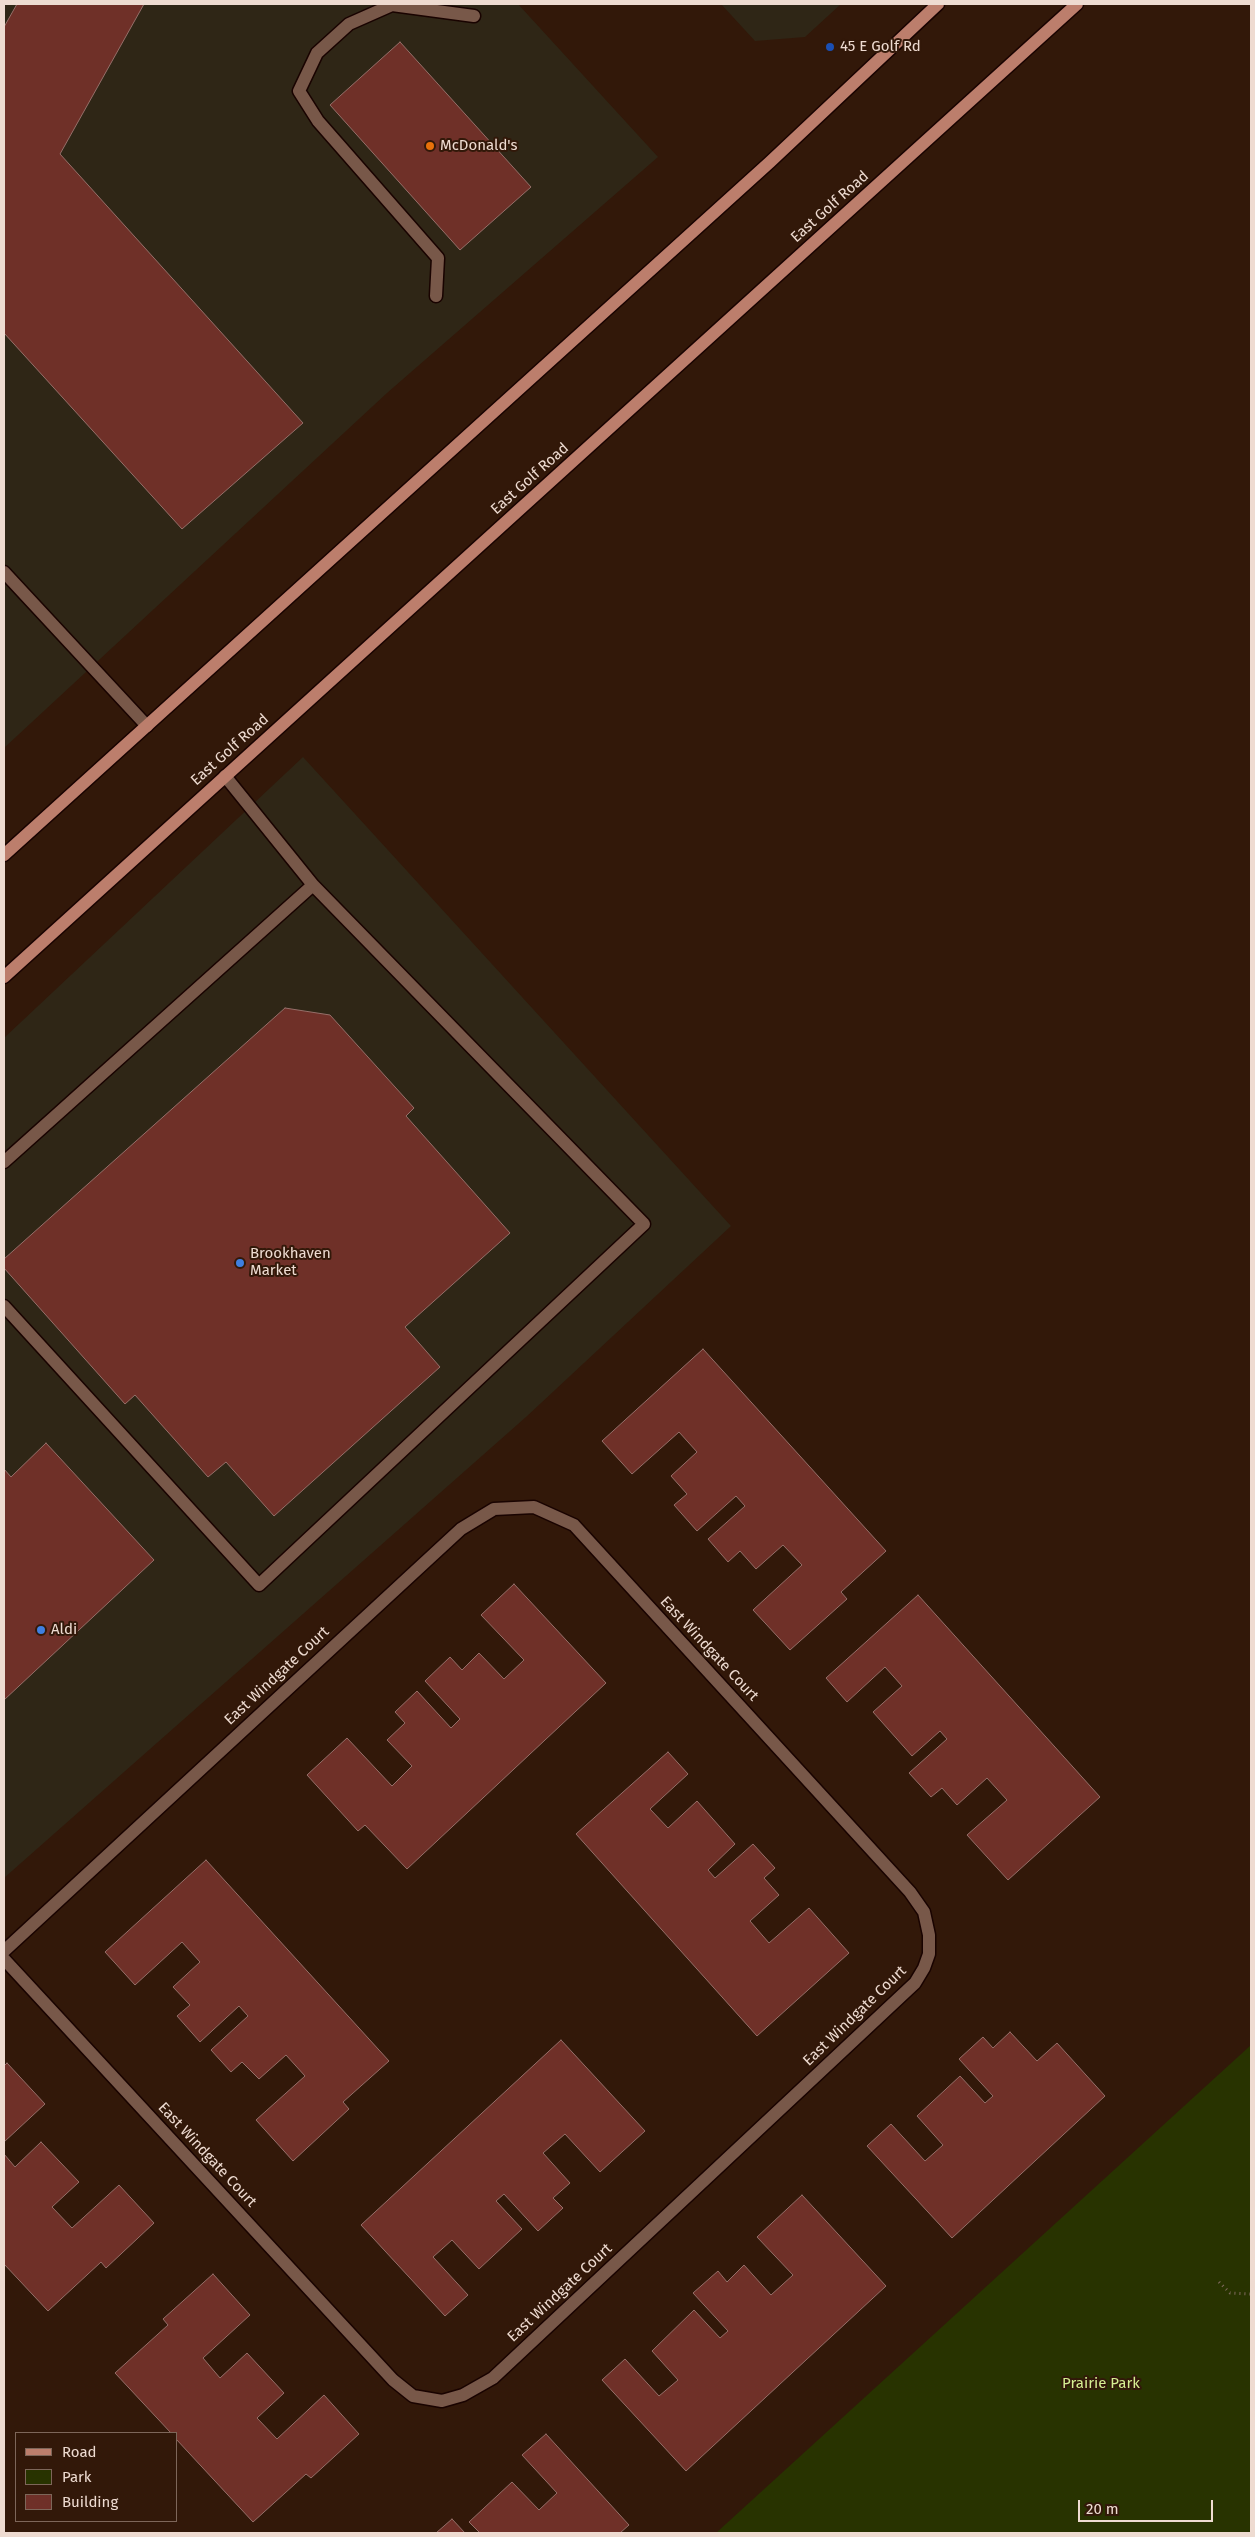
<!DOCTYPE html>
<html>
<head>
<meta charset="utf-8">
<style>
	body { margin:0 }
	#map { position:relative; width:1255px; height:2537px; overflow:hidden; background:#321809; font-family:"Fira Sans",sans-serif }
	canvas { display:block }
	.frame { position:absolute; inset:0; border:5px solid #eedbd1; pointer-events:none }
	.legend { position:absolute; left:15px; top:2432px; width:162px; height:90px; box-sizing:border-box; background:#321809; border:1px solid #7d6659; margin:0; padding:6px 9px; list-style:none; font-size:15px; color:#eedbd1 }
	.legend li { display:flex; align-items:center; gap:10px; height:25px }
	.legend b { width:25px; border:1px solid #7d6659 }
	.scale { position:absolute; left:1078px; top:2500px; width:135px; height:22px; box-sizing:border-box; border:2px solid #eedbd1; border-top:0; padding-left:6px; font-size:15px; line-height:18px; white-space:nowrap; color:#eedbd1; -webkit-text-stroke:4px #321809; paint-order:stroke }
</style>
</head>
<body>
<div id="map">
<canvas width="1255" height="2537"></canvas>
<div class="frame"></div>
<ul class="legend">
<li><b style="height:6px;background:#bc7e6c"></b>Road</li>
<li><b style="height:14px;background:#283300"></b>Park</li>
<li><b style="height:14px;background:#6f3028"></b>Building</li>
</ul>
<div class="scale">20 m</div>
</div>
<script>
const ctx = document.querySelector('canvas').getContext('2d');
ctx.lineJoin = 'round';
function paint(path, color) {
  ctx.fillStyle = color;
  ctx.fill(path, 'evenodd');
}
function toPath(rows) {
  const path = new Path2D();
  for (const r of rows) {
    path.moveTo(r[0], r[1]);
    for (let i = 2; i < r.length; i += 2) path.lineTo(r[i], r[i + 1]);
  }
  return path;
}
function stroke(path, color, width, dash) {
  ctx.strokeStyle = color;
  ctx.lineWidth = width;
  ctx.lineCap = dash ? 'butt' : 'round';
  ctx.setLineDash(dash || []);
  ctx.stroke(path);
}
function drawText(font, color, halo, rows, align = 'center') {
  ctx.font = font + ' "Fira Sans",sans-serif';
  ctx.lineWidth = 4;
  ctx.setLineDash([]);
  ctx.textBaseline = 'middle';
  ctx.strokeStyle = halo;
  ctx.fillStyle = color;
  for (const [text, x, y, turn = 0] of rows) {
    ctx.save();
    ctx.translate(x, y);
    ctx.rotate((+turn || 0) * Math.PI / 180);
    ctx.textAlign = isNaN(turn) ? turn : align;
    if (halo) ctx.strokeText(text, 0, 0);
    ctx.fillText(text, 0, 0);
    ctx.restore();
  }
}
paint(toPath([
	[4,4,518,4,658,157,387,393,4,748],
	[721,4,841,4,805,37,755,41],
	[303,757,731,1226,526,1417,4,1878,4,1038]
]), '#2f2616');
paint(toPath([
	[1251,2045,1251,2533,716,2533]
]), '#283300');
const building = toPath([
	[17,4,144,4,60,154,303,423,182,529,4,333,4,27,17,4],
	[400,42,531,187,460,250,330,105,400,42],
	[285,1008,330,1015,414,1108,406,1116,510,1233,405,1327,440,1367,274,1516,226,1462,208,1477,135,1395,125,1404,4,1268,4,1259,285,1008],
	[703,1349,886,1551,841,1592,847,1599,790,1650,753,1610,802,1565,783,1545,756,1569,740,1551,728,1562,708,1539,745,1506,736,1496,697,1531,674,1505,687,1494,671,1476,697,1452,679,1432,632,1474,602,1441,703,1349],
	[46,1443,154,1560,4,1700,4,1469,11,1477,46,1443],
	[514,1584,606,1683,407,1869,365,1825,358,1831,307,1775,347,1738,392,1786,412,1766,387,1740,405,1723,395,1712,417,1691,451,1728,460,1719,425,1681,450,1657,462,1670,479,1653,504,1679,524,1660,481,1615,514,1584],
	[918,1595,1100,1797,1008,1880,967,1835,1007,1800,987,1778,957,1805,942,1788,931,1797,909,1773,947,1739,940,1731,912,1756,873,1712,902,1686,885,1667,847,1702,826,1678,918,1595],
	[668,1752,688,1774,650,1809,668,1828,697,1801,735,1844,708,1870,715,1878,753,1844,775,1868,764,1878,779,1895,750,1921,769,1943,809,1908,849,1953,757,2036,576,1834,668,1752],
	[206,1860,389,2061,343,2102,349,2109,293,2161,256,2120,305,2076,286,2055,259,2079,242,2062,231,2072,211,2050,248,2016,239,2006,200,2042,177,2016,190,2005,173,1987,200,1962,182,1942,135,1985,105,1952,206,1860],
	[1010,2032,1037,2061,1057,2043,1105,2096,952,2238,867,2146,891,2124,925,2161,943,2145,917,2116,960,2076,985,2103,993,2096,959,2059,983,2037,993,2048,1010,2032],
	[561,2040,645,2131,600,2172,565,2134,543,2153,570,2183,553,2198,563,2208,538,2231,504,2194,496,2201,522,2229,479,2269,452,2240,433,2257,468,2295,445,2316,361,2225,561,2040],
	[7,2063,45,2104,4,2142,4,2066,7,2063],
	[41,2142,79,2182,52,2207,72,2228,119,2185,154,2223,106,2268,101,2262,48,2311,4,2264,4,2154,15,2167,41,2142],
	[802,2195,886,2286,686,2471,602,2380,625,2359,659,2396,678,2380,652,2351,694,2310,720,2338,728,2331,693,2293,718,2271,727,2282,744,2265,771,2295,793,2275,757,2237,802,2195],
	[213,2274,250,2315,203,2358,220,2378,247,2353,284,2393,257,2418,277,2439,324,2395,359,2434,311,2478,306,2474,253,2522,176,2439,176,2433,171,2433,115,2373,168,2325,163,2319,213,2274],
	[546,2434,629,2525,620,2533,480,2533,469,2522,512,2482,539,2510,557,2493,522,2455,546,2434],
	[452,2519,465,2533,436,2533,452,2519]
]);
paint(building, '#6f3028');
stroke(building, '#956f69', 1);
const service = toPath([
	[436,296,438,258,318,121,299,91,317,53,349,24,392,5,474,16],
	[4,572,147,726],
	[4,1162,313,885,225,776],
	[4,1306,259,1585,644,1224,313,885]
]);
const minor = toPath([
	[4,1951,461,1529,494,1509,534,1507,574,1525,910,1892,924,1912,929,1935,929,1954,924,1968,915,1983,493,2378,463,2395,442,2401,413,2396,393,2380,4,1959]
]);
const primary = toPath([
	[4,855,770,162,938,4],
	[4,977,1077,4]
]);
stroke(service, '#190300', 15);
stroke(minor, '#190300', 15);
stroke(primary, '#190300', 15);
stroke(toPath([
	[1219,2282,1230,2293,1251,2294]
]), '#826b5f', 3, [1, 4]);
stroke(service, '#785849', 12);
stroke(minor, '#785849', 12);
stroke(primary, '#bc7e6c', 12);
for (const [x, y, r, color] of [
	[830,47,5,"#1a4fb4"],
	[430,146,5,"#e8710a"],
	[240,1263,5,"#3f7fe0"],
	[41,1630,5,"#3f7fe0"]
]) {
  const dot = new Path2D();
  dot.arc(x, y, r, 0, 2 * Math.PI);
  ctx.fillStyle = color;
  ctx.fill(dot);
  stroke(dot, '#321809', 2);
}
drawText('15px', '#eedbd1', '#321809', [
	["45 E Golf Rd",840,47],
	["McDonald's",440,146],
	["Brookhaven",250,1254],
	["Market",250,1271],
	["Aldi",51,1630]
], 'left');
drawText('15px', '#eedbd1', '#321809', [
	["East Golf Road",830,207,-42],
	["East Golf Road",530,479,-42],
	["East Golf Road",230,750,-42],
	["East Windgate Court",709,1649,47],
	["East Windgate Court",277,1676,-43],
	["East Windgate Court",855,2016,-44],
	["East Windgate Court",207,2155,47],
	["East Windgate Court",560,2293,-43]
]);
drawText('15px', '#d5ef92', '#321809', [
	["Prairie Park",1101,2384]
]);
</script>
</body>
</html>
